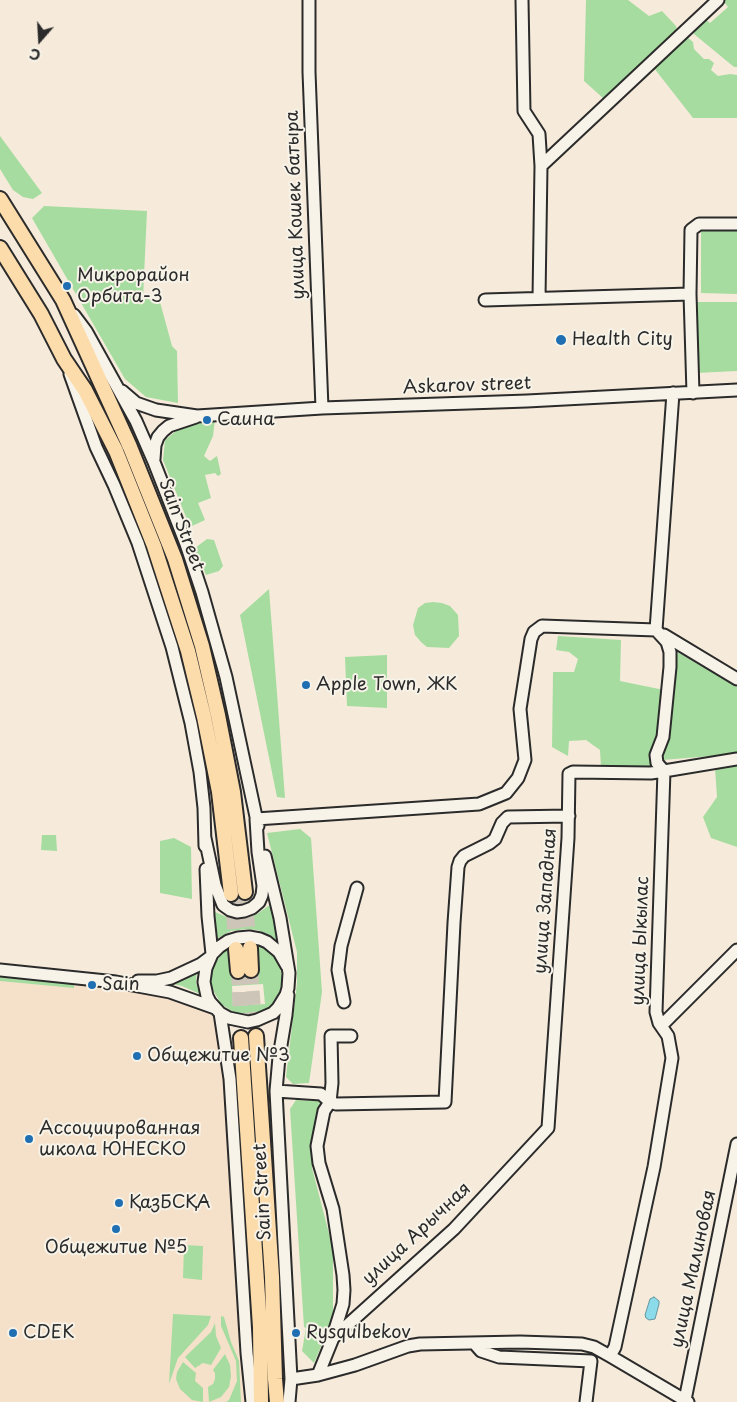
<!DOCTYPE html>
<html>
<head>
<meta charset="utf-8">
<style>
	body { margin:0 }
	#map { position:relative; width:737px; height:1402px; overflow:hidden; background:#f6ebda; font-family:"Playpen Sans",sans-serif }
	canvas { display:block }
	.north { position:absolute; left:15px; top:15px; width:50px; height:50px; -webkit-text-stroke:4px #f7f3e8; paint-order:stroke; rotate:199deg; font-size:14px; font-weight:700; line-height:20px; text-align:center; color:#2b2b2b }
	.north::after { content:''; display:block; margin:auto; width:18px; height:22px; background:#2b2b2b; clip-path:polygon(50% 0,100% 100%,50% 72%,0 100%) }
</style>
</head>
<body>
<div id="map">
<canvas width="737" height="1402"></canvas>
<div class="north">С</div>
</div>
<script>
const ctx = document.querySelector('canvas').getContext('2d');
ctx.lineJoin = 'round';
function paint(path, color) {
  ctx.fillStyle = color;
  ctx.fill(path, 'evenodd');
}
function toPath(rows) {
  const path = new Path2D();
  for (const r of rows) {
    path.moveTo(r[0], r[1]);
    for (let i = 2; i < r.length; i += 2) path.lineTo(r[i], r[i + 1]);
  }
  return path;
}
function stroke(path, color, width, dash) {
  ctx.strokeStyle = color;
  ctx.lineWidth = width;
  ctx.lineCap = dash ? 'butt' : 'round';
  ctx.setLineDash(dash || []);
  ctx.stroke(path);
}
function drawText(font, color, halo, rows, align = 'center') {
  ctx.font = font + ' "Playpen Sans",sans-serif';
  ctx.lineWidth = 4;
  ctx.setLineDash([]);
  ctx.textBaseline = 'middle';
  ctx.strokeStyle = halo;
  ctx.fillStyle = color;
  for (const [text, x, y, turn = 0] of rows) {
    ctx.save();
    ctx.translate(x, y);
    ctx.rotate((+turn || 0) * Math.PI / 180);
    ctx.textAlign = isNaN(turn) ? turn : align;
    if (halo) ctx.strokeText(text, 0, 0);
    ctx.fillText(text, 0, 0);
    ctx.restore();
  }
}
paint(toPath([
	[0,970,150,988,220,1013,252,1402,0,1402]
]), '#f5e1ca');
paint(toPath([
	[586,0,628,0,649,16,662,11,676,26,677,31,603,98,584,81],
	[724,0,737,0,737,67,734,67,694,34,692,28,704,18,710,23,728,7,723,1],
	[687,37,693,42,694,49,704,59,709,59,714,63,711,70,718,76,730,74,737,75,737,118,693,118,654,68],
	[0,136,42,193,33,199,23,197,13,190,0,169],
	[44,206,147,211,143,298,160,302,172,346,177,351,178,403,146,397,125,379,32,218],
	[737,229,737,294,701,293,701,230],
	[695,302,737,302,737,371,696,373],
	[198,419,215,419,213,436,204,456,210,461,217,456,221,474,218,476,215,473,205,475,211,498,198,503,205,520,190,527,163,460,165,440,181,427],
	[207,539,214,540,223,566,219,571,206,575,195,548],
	[269,589,285,798,277,797,240,615],
	[433,602,442,603,450,606,458,615,459,636,449,648,427,647,421,642,415,635,413,625,418,608,425,603],
	[558,636,621,640,620,681,664,690,674,650,737,687,737,754,662,760,652,770,601,767,600,750,586,740,569,741,568,756,552,747,553,672,574,672,578,659,569,652,556,650],
	[387,655,387,708,347,706,345,657],
	[737,763,737,847,711,838,703,817,717,797,715,768],
	[300,829,311,838,322,992,309,1083,293,1084,286,1077,297,983,297,952,267,833],
	[42,835,56,835,57,851,41,850],
	[174,838,191,847,192,899,160,893,160,841],
	[271,904,277,941,270,935,257,930,246,929,231,931,218,938,214,944,213,911,231,919,243,920,257,914],
	[246,943,262,947,275,957,279,964,283,980,278,996,274,1003,267,1009,252,1015,235,1013,221,1004,213,990,211,982,213,966,223,952,237,944],
	[258,948,259,966,231,968,230,950],
	[263,984,265,1004,233,1006,232,986],
	[197,969,196,983,200,994,182,986,168,983],
	[0,975,74,983,74,988,0,981],
	[296,1100,320,1101,312,1168,333,1249,333,1318,314,1363,302,1351,306,1328,304,1327,290,1109],
	[184,1245,203,1246,202,1280,183,1278],
	[173,1314,211,1316,208,1325,178,1358,169,1384],
	[221,1316,224,1317,231,1342,239,1361,241,1402,226,1402,229,1400,237,1381,236,1361,221,1326],
	[215,1323,216,1336,221,1348,211,1365,203,1363,195,1368,185,1357,211,1332],
	[225,1354,230,1365,231,1376,229,1387,221,1397,209,1402,208,1387,213,1384,215,1379,215,1373,213,1370],
	[183,1362,196,1373,195,1381,203,1388,203,1402,192,1400,180,1389,176,1379,177,1372]
]), '#a6dca0');
const water = toPath([
	[654,1297,659,1301,659,1304,655,1319,649,1320,646,1318,645,1315,650,1299,654,1297]
]);
paint(water, '#8cdbea');
stroke(water, '#65959e', 1);
stroke(toPath([
	[245,892,250,948],
	[231,894,236,949],
	[251,970,256,1036],
	[238,971,241,1038]
]), '#cdc5b7', 14, [14, 7]);
const minor = toPath([
	[309,0,309,72,322,408],
	[522,0,524,111,539,134,541,166,539,298],
	[541,166,718,0],
	[485,300,690,294],
	[74,315,86,331,136,421,154,462,186,544,202,592,226,677,258,826],
	[70,374,96,447,114,485,138,543,172,647,191,723,200,772,204,808,205,846],
	[122,391,136,403,156,410,197,416,322,408,527,401,737,390],
	[693,393,690,294,691,230,699,224,737,224],
	[154,459,155,445,158,437,163,431,169,426,196,417],
	[656,630,673,393],
	[664,635,737,679],
	[205,838,215,885,223,905,230,910,237,912,244,911,252,908,259,902,262,895,263,886,258,852,256,819,479,804,506,793,518,778,525,760,520,709,531,639,534,632,542,626,656,630,667,642,670,652,670,667,663,737,656,755,657,763,664,771,651,773,573,772,569,774,568,838,548,1128,454,1229,333,1338,318,1375],
	[265,856,280,918,289,973,288,988,286,995,278,1008,273,1013,257,1020,248,1022,229,1018,220,1013,210,1002,207,996,204,982,206,968,212,954,219,947,228,941,238,938,249,937,260,939,267,942,279,952,287,966],
	[206,869,208,916,212,954],
	[0,970,116,982,170,992,215,1008],
	[138,981,157,981,171,978,201,964,209,958],
	[288,995,286,1015,279,1057,276,1091,291,1379,289,1402],
	[344,1002,338,970,341,946,357,888],
	[220,1013,230,1079,247,1353,252,1402],
	[661,1026,737,950],
	[276,1091,321,1094,330,1102,336,1104,445,1102,454,923,458,867,460,861,464,856,490,843,495,839,502,823,508,817,569,816],
	[333,1336,343,1304,344,1290,343,1275,333,1209,319,1163,317,1146,324,1111,330,1102,332,1083,331,1036,351,1036],
	[474,1343,481,1351,499,1357,591,1361,586,1402],
	[610,1356,615,1347,654,1167,672,1058,668,1036,659,1023,656,1012,664,771,737,759],
	[291,1379,318,1375,355,1365,408,1346,420,1344,520,1342,582,1344,594,1347,610,1356,688,1402],
	[685,1400,737,1144]
]);
const major = toPath([
	[0,199,63,300,130,447,175,559,202,646,218,715,233,792,245,892],
	[0,248,41,314,64,359,85,390,116,451,154,546,188,651,204,717,219,792,231,894],
	[250,948,251,970],
	[236,949,238,971],
	[256,1036,272,1277,275,1379,277,1402],
	[241,1038,260,1327,261,1402]
]);
stroke(minor, '#2b2b2b', 15);
stroke(major, '#2b2b2b', 18);
stroke(minor, '#f7f3e8', 11);
stroke(major, '#fddcac', 14);
for (const [x, y, r, color] of [
	[67,286,5,"#1f6fb2"],
	[561,340,6,"#1f6fb2"],
	[207,420,5,"#1f6fb2"],
	[306,685,5,"#1f6fb2"],
	[92,985,5,"#1f6fb2"],
	[137,1056,5,"#1f6fb2"],
	[29,1139,5,"#1f6fb2"],
	[119,1203,5,"#1f6fb2"],
	[116,1229,5,"#1f6fb2"],
	[13,1333,5,"#1f6fb2"],
	[296,1333,5,"#1f6fb2"]
]) {
  const dot = new Path2D();
  dot.arc(x, y, r, 0, 2 * Math.PI);
  ctx.fillStyle = color;
  ctx.fill(dot);
  stroke(dot, '#f7f3e8', 2);
}
drawText('18px', '#2b2b2b', '#f7f3e8', [
	["улица Кошек батыра",296,205,-92],
	["Askarov street",467,386,-2],
	["Sain Street",181,525,69],
	["улица Западная",546,901,-86],
	["улица Ыкылас",641,941,-88],
	["Sain Street",263,1192,-93],
	["улица Арычная",417,1234,-43],
	["улица Малиновая",694,1269,-78]
]);
drawText('18px', '#2b2b2b', '#f7f3e8', [
	["Микрорайон",77,276],
	["Орбита-3",77,297],
	["Health City",572,340],
	["Саина",217,420],
	["Apple Town, ЖК",316,685],
	["Sain",102,985],
	["Общежитие №3",147,1056],
	["Ассоциированная",39,1129],
	["школа ЮНЕСКО",39,1150],
	["ҚазБСҚА",129,1203],
	["Общежитие №5",116,1248,"center"],
	["CDEK",23,1333],
	["Rysqulbekov",306,1333]
], 'left');
</script>
</body>
</html>
